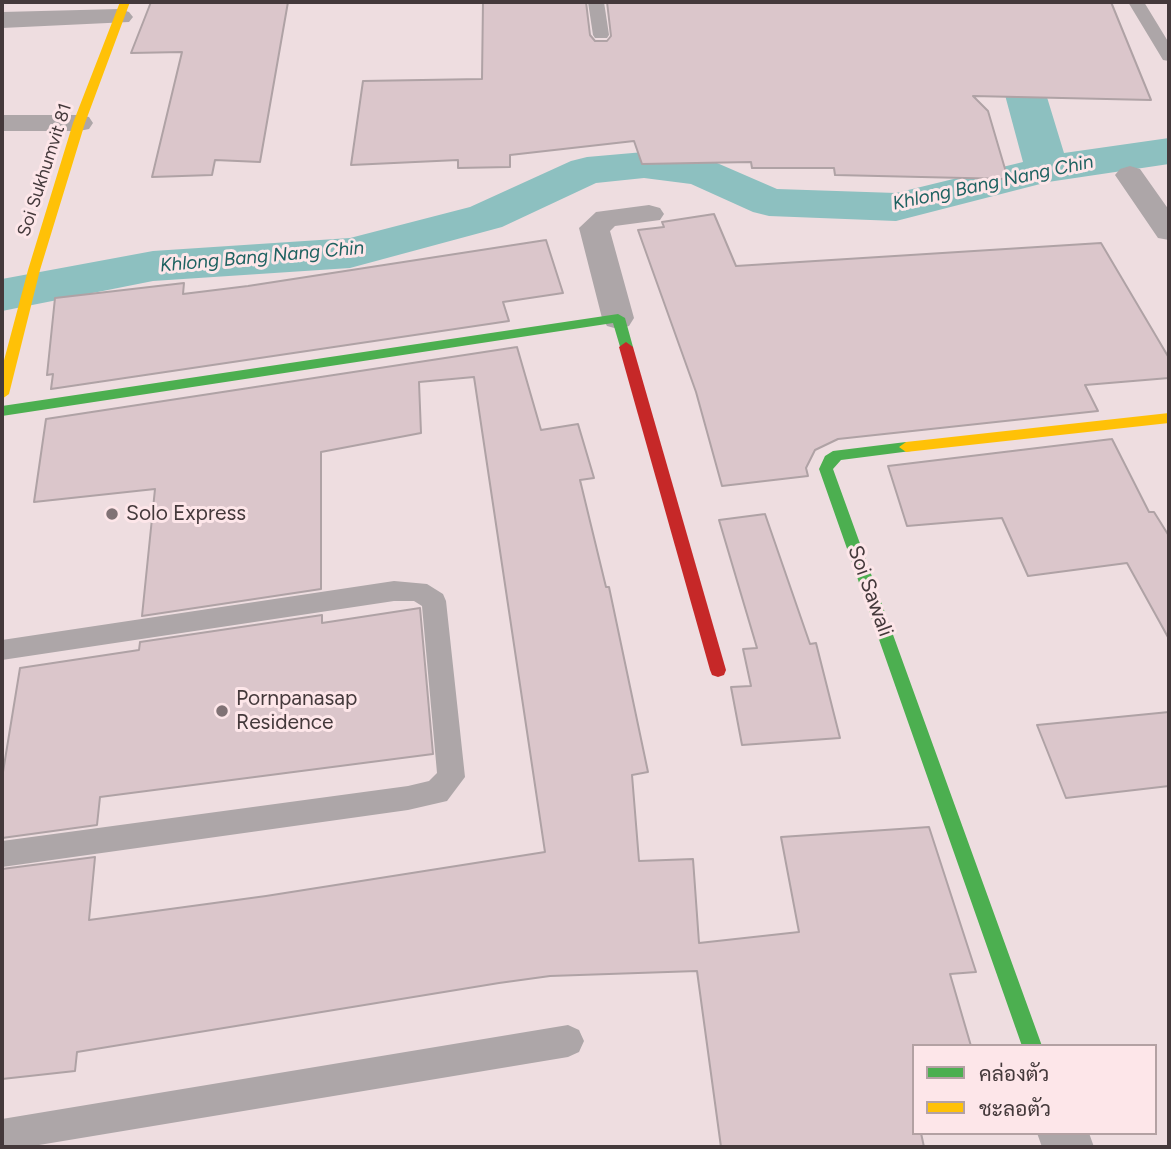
<!DOCTYPE html>
<html>
<head>
<meta charset="utf-8">
<style>
	body { margin:0 }
	#map { position:relative; width:1171px; height:1149px; overflow:hidden; background:#eedde0; font-family:Figtree,Sarabun,sans-serif }
	canvas { display:block }
	.frame { position:absolute; inset:0; border:4px solid #44393b; pointer-events:none }
	.legend { position:absolute; left:912px; top:1044px; width:245px; height:91px; box-sizing:border-box; background:#fde6e9; border:2px solid #b3a1a3; margin:0; padding:9px 12px; list-style:none; font-size:21px; color:#44393b }
	.legend li { display:flex; align-items:center; gap:14px; height:35px }
	.legend b { width:35px; border:2px solid #b3a1a3 }
</style>
</head>
<body>
<div id="map">
<canvas width="1171" height="1149"></canvas>
<div class="frame"></div>
<ul class="legend">
<li><b style="height:9px;background:#4caf50"></b>คล่องตัว</li>
<li><b style="height:9px;background:#ffc107"></b>ชะลอตัว</li>
</ul>
</div>
<script>
const ctx = document.querySelector('canvas').getContext('2d');
ctx.lineJoin = 'round';
function toPath(rows) {
  const path = new Path2D();
  for (const r of rows) {
    path.moveTo(r[0], r[1]);
    for (let i = 2; i < r.length; i += 2) path.lineTo(r[i], r[i + 1]);
  }
  return path;
}
function paint(path, color) {
  ctx.fillStyle = color;
  ctx.fill(path, 'evenodd');
}
function stroke(path, color, width, dash) {
  ctx.strokeStyle = color;
  ctx.lineWidth = width;
  ctx.lineCap = dash ? 'butt' : 'round';
  ctx.setLineDash(dash || []);
  ctx.stroke(path);
}
function drawText(font, color, halo, rows, align = 'center') {
  ctx.font = font + ' Figtree,sans-serif';
  ctx.lineWidth = 6;
  ctx.setLineDash([]);
  ctx.textBaseline = 'middle';
  ctx.strokeStyle = halo;
  ctx.fillStyle = color;
  for (const [text, x, y, turn = 0] of rows) {
    ctx.save();
    ctx.translate(x, y);
    ctx.rotate((+turn || 0) * Math.PI / 180);
    ctx.textAlign = isNaN(turn) ? turn : align;
    if (halo) ctx.strokeText(text, 0, 0);
    ctx.fillText(text, 0, 0);
    ctx.restore();
  }
}
paint(toPath([
	[980,2,1018,2,1064,153,1169,138,1169,164,1048,182,896,221,769,216,753,212,691,184,644,178,596,183,502,227,350,268,153,281,2,311,2,279,153,251,350,238,470,207,571,161,587,157,644,152,717,163,777,189,896,193,1023,162,980,2]
]), '#8dc0c0');
const building = toPath([
	[151,2,288,2,260,162,215,160,212,175,152,177,182,52,131,53,151,2],
	[483,2,586,2,590,35,595,41,607,41,611,36,607,2,1111,2,1151,100,973,96,988,111,1008,179,835,175,834,168,752,168,751,162,642,164,634,141,510,155,510,167,458,168,458,160,351,165,363,81,482,79,483,2],
	[714,214,736,266,1101,243,1169,358,1169,378,1085,385,1098,411,838,439,815,450,806,468,808,476,722,486,696,392,638,230,664,227,662,222,714,214],
	[546,240,563,293,503,302,509,321,51,389,53,374,47,375,55,298,184,283,183,294,248,286,546,240],
	[517,347,541,430,578,424,594,478,580,480,606,587,609,587,648,772,632,775,639,861,693,859,699,943,799,932,781,837,929,827,976,972,950,974,971,1046,914,1046,914,1133,921,1133,924,1147,721,1147,697,971,550,976,499,983,77,1052,75,1071,2,1079,2,869,95,857,89,920,266,896,545,852,474,377,419,382,421,433,321,452,321,589,142,616,155,489,34,502,46,419,517,347],
	[1112,439,1149,512,1154,512,1169,536,1169,639,1127,563,1028,576,1002,518,907,526,888,466,1112,439],
	[765,514,810,644,816,643,840,738,742,745,731,687,751,686,743,649,757,648,719,520,765,514],
	[420,608,433,754,100,797,97,825,2,838,2,778,20,668,139,650,140,642,322,615,322,623,420,608],
	[1169,712,1169,786,1066,798,1037,725,1169,712]
]);
paint(building, '#dbc6cb');
stroke(building, '#afa2a5', 2);
paint(toPath([
	[588,2,604,2,609,35,607,38,595,38,593,35,588,2],
	[1128,2,1144,2,1169,43,1169,61,1163,60,1128,2],
	[394,581,427,584,443,594,446,601,465,777,447,801,408,810,2,867,2,841,408,786,429,781,437,773,422,606,414,601,394,601,2,660,2,640,394,581],
	[568,1025,579,1030,584,1041,579,1052,568,1057,27,1147,2,1147,2,1119,568,1025]
]), '#ada6a8');
paint(toPath([
	[120,9,129,12,133,17,129,22,2,28,2,12,120,9],
	[2,115,79,115,89,117,93,123,89,129,79,131,2,131,2,115],
	[1130,166,1140,169,1169,210,1169,240,1158,238,1115,175,1120,169,1130,166],
	[649,205,660,208,664,214,660,220,615,226,610,231,634,318,629,326,618,329,607,326,602,318,579,228,596,212,649,205],
	[1037,1133,1089,1133,1094,1147,1042,1147,1037,1133]
]), '#ada6a8');
paint(toPath([
	[618,314,625,318,633,347,631,350,621,350,613,323,2,416,2,406,618,314],
	[906,442,911,443,913,447,911,451,841,460,833,469,1042,1046,1022,1046,819,469,825,456,833,451,906,442]
]), '#4caf50');
paint(toPath([
	[120,2,130,2,85,123,40,270,9,394,2,399,2,368,28,270,73,123,120,2],
	[1169,413,1169,423,906,452,899,447,906,442,1169,413]
]), '#ffc107');
paint(toPath([
	[626,342,633,347,726,670,724,675,718,677,712,675,710,670,619,347,626,342]
]), '#c62828');
for (const [x, y, r, color] of [
	[112,514,7,"#807275"],
	[222,711,7,"#807275"]
]) {
  const dot = new Path2D();
  dot.arc(x, y, r, 0, 2 * Math.PI);
  ctx.fillStyle = color;
  ctx.fill(dot);
  stroke(dot, '#fde6e9', 2.5);
}
drawText('18px', '#44393b', '#fde6e9', [
	["Soi Sukhumvit 81",45,170,-72]
]);
drawText('italic 19px', '#1e6261', '#fde6e9', [
	["Khlong Bang Nang Chin",993,183,-12],
	["Khlong Bang Nang Chin",262,257,-5]
]);
drawText('21px', '#44393b', '#fde6e9', [
	["Solo Express",126,514],
	["Pornpanasap",236,699],
	["Residence",236,723]
], 'left');
drawText('21px', '#44393b', '#fde6e9', [
	["Soi Sawali",870,591,70]
]);
</script>
</body>
</html>
